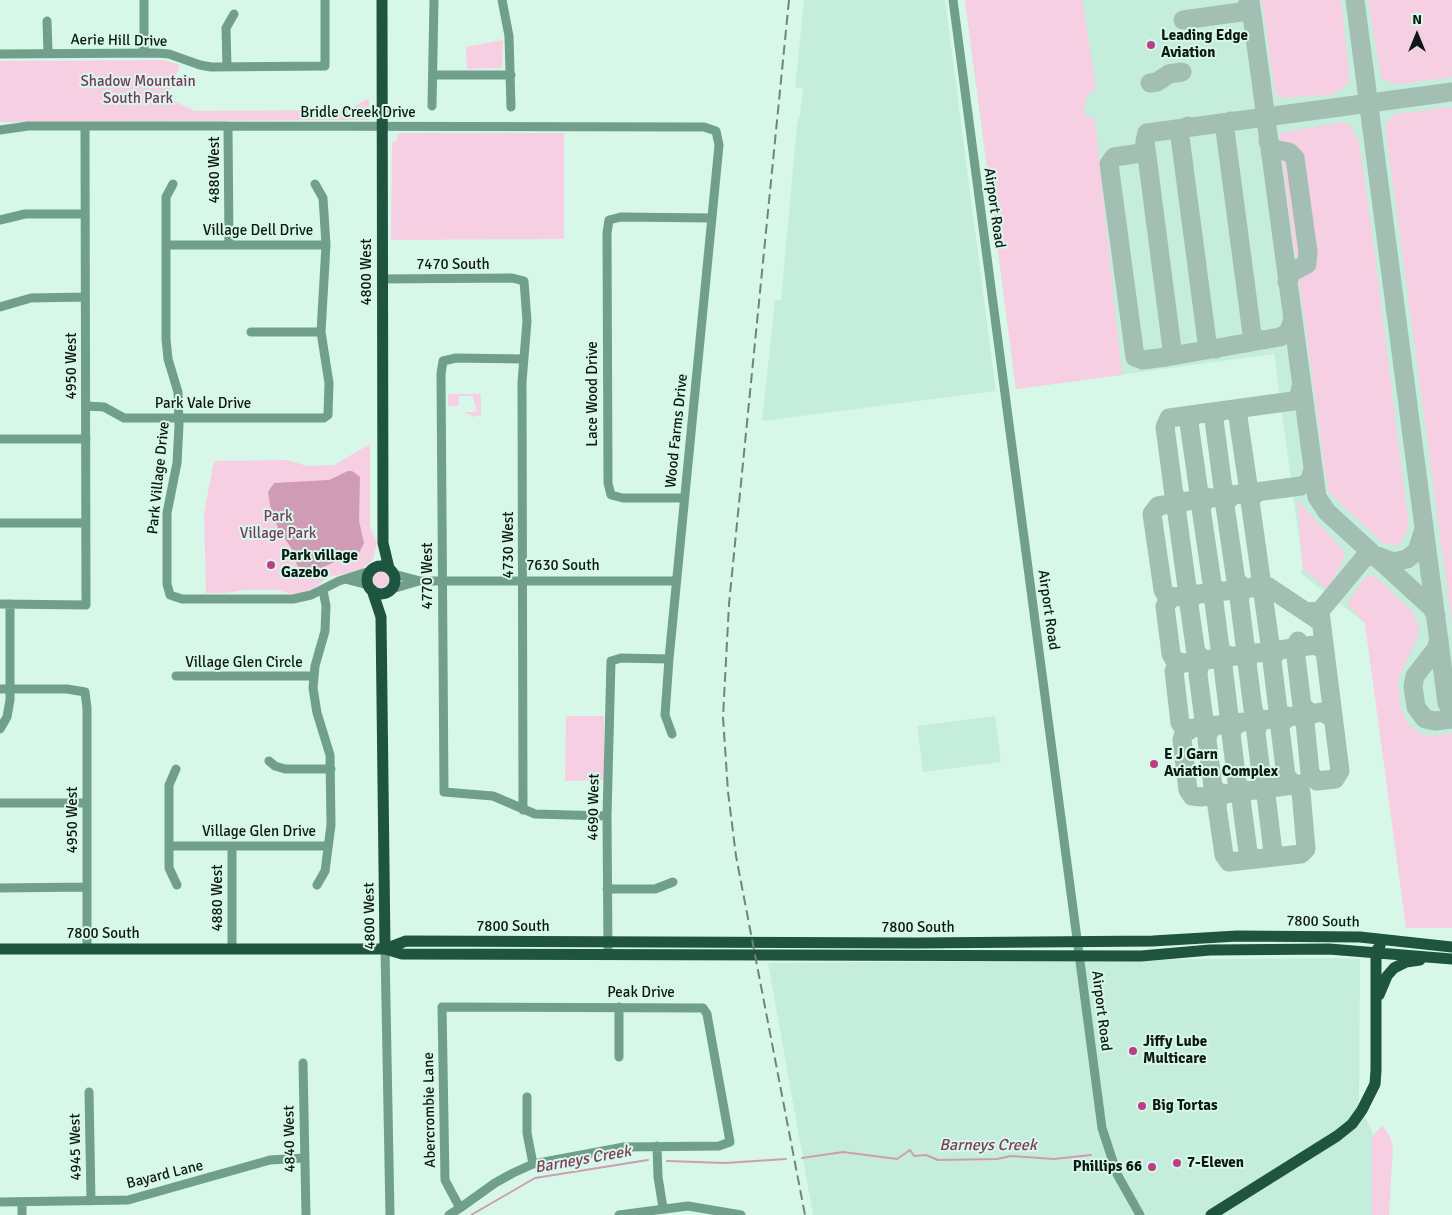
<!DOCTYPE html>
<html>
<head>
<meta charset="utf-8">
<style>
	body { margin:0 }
	#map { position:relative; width:1452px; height:1215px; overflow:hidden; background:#d7f8e9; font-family:Signika,sans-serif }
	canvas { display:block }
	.north { position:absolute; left:1392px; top:10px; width:50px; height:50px; -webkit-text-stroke:4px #d7f8e9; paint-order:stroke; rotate:0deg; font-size:14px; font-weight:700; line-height:20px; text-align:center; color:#0d1914 }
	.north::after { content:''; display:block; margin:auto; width:18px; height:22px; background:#0d1914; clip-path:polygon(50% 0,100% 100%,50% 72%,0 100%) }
</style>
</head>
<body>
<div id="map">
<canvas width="1452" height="1215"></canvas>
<div class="north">N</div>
</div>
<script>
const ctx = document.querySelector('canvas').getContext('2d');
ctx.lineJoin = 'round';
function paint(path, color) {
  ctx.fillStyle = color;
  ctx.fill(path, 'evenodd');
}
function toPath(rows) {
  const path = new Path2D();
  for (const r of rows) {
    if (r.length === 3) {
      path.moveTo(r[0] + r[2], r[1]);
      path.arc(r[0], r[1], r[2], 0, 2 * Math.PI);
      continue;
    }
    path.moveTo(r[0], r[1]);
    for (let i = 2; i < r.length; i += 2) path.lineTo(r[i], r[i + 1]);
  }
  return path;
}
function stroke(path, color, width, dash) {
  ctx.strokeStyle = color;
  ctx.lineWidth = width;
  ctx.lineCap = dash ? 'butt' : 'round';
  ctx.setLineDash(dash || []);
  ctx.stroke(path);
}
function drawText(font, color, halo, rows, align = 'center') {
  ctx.font = font + ' Signika,sans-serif';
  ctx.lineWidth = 4;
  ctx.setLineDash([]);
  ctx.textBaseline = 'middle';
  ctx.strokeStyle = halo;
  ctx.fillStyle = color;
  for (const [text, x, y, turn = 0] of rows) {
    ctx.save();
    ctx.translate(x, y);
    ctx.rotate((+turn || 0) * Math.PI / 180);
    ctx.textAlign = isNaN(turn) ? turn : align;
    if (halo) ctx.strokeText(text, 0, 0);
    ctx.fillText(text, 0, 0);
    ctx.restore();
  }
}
paint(toPath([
	[804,0,945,0,996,391,762,421,775,300,781,300,797,124,800,115,803,88,795,88],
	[965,0,1452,0,1452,928,1391,812,1365,623,1300,573,1303,569,1274,354,1016,389],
	[995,716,1001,762,923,772,917,726],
	[1334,958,1360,959,1359,1105,1373,1133,1372,1215,813,1215,768,963]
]), '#c4eedb');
paint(toPath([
	[965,0,1082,0,1096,87,1086,98,1084,112,1088,117,1095,119,1122,375,1016,389],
	[1262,0,1341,0,1350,81,1338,92,1330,95,1279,98,1275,92],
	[1368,0,1452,0,1452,77,1394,85,1381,78],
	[503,40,502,68,467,69,466,47],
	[163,60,180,65,167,98,195,111,347,110,369,98,369,120,0,122,0,61],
	[1452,107,1452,625,1385,125,1394,114],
	[1341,122,1350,125,1359,141,1371,225,1409,527,1399,546,1382,543,1328,491,1284,172,1279,133],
	[400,133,564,133,564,239,391,240,392,140,393,143,395,142,398,137,396,135],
	[448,394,481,394,481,415,472,417,470,414,466,414,466,412,477,412,473,396,459,396,459,404,457,406,448,406],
	[370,444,370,527,377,542,373,560,359,571,329,577,308,592,291,594,278,590,243,590,227,593,206,593,204,513,214,461,287,460,307,466,334,465],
	[1297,500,1343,550,1344,557,1341,565,1327,589,1303,569],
	[381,580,8],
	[1367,575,1375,576,1413,612,1419,626,1417,639,1398,679,1401,710,1408,724,1418,732,1429,736,1452,733,1452,928,1406,928,1365,623,1347,604],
	[566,716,604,716,604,780,565,781],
	[1382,1125,1390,1136,1393,1147,1389,1215,1372,1215,1372,1137]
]), '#f7cfe2');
paint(toPath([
	[348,471,352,471,360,477,359,521,364,543,358,555,352,559,341,559,306,575,297,565,293,551,278,528,270,505,268,492,274,483,329,480]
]), '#d09bb5');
stroke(toPath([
	[802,1158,843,1152,897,1159,910,1150,914,1156,926,1155,938,1160,997,1159,1011,1156,1054,1159,1091,1155],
	[667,1161,725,1163,786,1159],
	[471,1215,535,1178,648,1160]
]), '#d09bb5', 2);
stroke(toPath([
	[1250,0,1317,497,1327,512,1432,608,1436,616],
	[1355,0,1447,703,1452,711],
	[1183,20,1241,12,1247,7,1249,0],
	[1150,83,1157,82,1169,74,1182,72],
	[1231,121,1226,125,1225,130,1252,334,1256,339,1263,340],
	[1188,126,1182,130,1180,137,1207,342,1210,347,1216,349],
	[1268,141,1273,149,1289,152,1295,158,1308,252,1307,264,1292,272,1287,282],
	[1145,145,1141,153,1114,157,1109,164,1135,357,1143,360,1166,357,1280,337,1288,333,1292,322],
	[1181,354,1176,353,1172,349,1145,141,1147,133,1452,92],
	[1301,387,1299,396,1293,401,1169,418,1165,427,1174,495,1181,502,1301,486,1309,482,1312,473],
	[1245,408,1240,410,1238,417,1248,485,1251,491,1256,492,1250,501,1261,579,1258,584,1253,587],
	[1219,411,1214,420,1223,488,1228,494,1233,496],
	[1194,415,1189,423,1199,493,1208,499,1203,503,1201,508,1212,583,1215,589,1220,591,1215,596,1214,602,1220,648,1223,653,1230,656,1224,661,1223,666,1229,716,1232,721,1239,723],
	[1233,496,1228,499,1225,506,1236,581,1245,588,1239,597,1245,645,1248,651,1254,653,1249,657,1247,663,1253,709,1256,717,1264,720],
	[1183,502,1177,507,1177,514,1187,587,1190,592,1196,595,1190,599,1189,605,1196,653,1205,660,1199,666,1198,675,1204,720,1213,727,1208,733,1207,740,1213,787,1222,795,1218,800,1217,807,1224,855,1229,862,1301,854,1306,849,1301,792,1286,776,1280,728,1282,722,1289,717],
	[1183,502,1158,506,1152,514,1163,590,1166,595,1174,597,1267,586,1321,622],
	[1377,556,1393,562,1407,559,1417,551,1423,532],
	[1253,587,1259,589,1263,594,1270,644,1274,648,1280,650],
	[1172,597,1165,606,1171,654,1175,661,1184,663],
	[1307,612,1320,611,1364,558,1371,556,1379,558],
	[1320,612,1340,771,1335,779,1317,781,1310,773,1305,722,1310,714,1323,712,1333,719],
	[1439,640,1436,649,1415,676,1413,686,1416,707,1425,719,1435,721,1452,719],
	[1298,641,1295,649,1302,706,1312,714],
	[1280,650,1274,654,1272,661,1278,710,1281,714,1289,717],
	[1312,714,1186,729,1180,723,1174,671,1177,665,1184,663,1315,645,1324,650],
	[1264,720,1258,724,1256,733,1262,781,1270,788,1266,795,1273,852,1267,858],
	[1239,723,1234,727,1231,734,1237,782,1240,788,1246,791,1241,799,1248,852,1252,857,1258,859],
	[1190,730,1184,733,1182,740,1188,790,1192,796,1201,797,1301,784]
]), '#a3beb2', 19);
stroke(toPath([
	[144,0,144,53],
	[502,0,509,36,511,107],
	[953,0,1102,1128,1117,1174,1140,1215],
	[47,21,48,53],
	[0,54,156,53,169,54,200,65,211,67,325,66,325,0],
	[227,67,226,28,234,14],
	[433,75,511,75],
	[432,106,434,0],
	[228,126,229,245],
	[0,130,28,126,228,126,704,127,716,131,719,145,669,659,665,715,672,734],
	[173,184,166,197,166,339,168,359,178,392,179,425,177,463,167,513,167,584,170,595,182,599,293,599,311,595,339,581,370,571],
	[0,220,25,214,85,214],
	[166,245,326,245],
	[382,279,512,278,524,281,527,321,522,382,523,810],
	[0,307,31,298,85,297],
	[251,332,321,332],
	[523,359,456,358,443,361,441,374,444,792,493,796,535,814,607,816],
	[86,406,104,407,124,418,324,418,328,415,329,383,321,332,326,245,323,198,315,184],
	[0,439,86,439],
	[684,498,623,498,611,495,608,483,607,233,609,220,621,217,712,218],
	[0,523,86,523],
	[394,574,420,581,676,581],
	[345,579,368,585],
	[392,589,419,581],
	[0,604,86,605,85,126],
	[176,676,313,676],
	[0,689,67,689,85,692,87,708,87,949],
	[0,729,7,717,10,700,10,604],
	[269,761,275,766,285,769,331,769],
	[176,769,169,785,169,868,177,885],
	[0,803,87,803],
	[169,846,328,846],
	[232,846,232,949],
	[317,885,325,871,331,825,330,755,317,713,313,688,315,666,325,631,326,606,323,590],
	[0,888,87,887],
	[607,889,655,889,673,882],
	[385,949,390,1215],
	[608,953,607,816,611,661,621,658,669,659],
	[619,1057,619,1007],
	[303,1063,306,1215],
	[89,1092,91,1201],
	[527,1097,527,1133,533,1164],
	[657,1146,658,1177,663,1208],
	[0,1202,128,1200,270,1160,304,1158],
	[22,1202,22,1215],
	[449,1215,460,1208,495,1183,513,1173,533,1164,624,1147,719,1146,730,1142,707,1014,703,1008,442,1007,445,1180,460,1208],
	[619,1215,688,1206,741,1215]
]), '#709f8b', 9);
stroke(toPath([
	[382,0,383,543,389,568],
	[381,580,14],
	[372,590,381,617,385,949],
	[0,949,385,949,406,941,918,943,1153,941,1237,936,1360,937,1452,947],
	[385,949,402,954,1141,956,1210,950,1329,949,1452,959],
	[1379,995,1387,976,1394,968,1406,962,1420,960],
	[1211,1215,1337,1136,1352,1124,1362,1110,1375,1084,1376,1070,1376,951,1380,946]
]), '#1e5440', 11);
stroke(toPath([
	[789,0,729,604,723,717,728,792,736,856,805,1215]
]), '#6f857b', 2, [10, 5]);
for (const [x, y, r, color] of [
	[1151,45,5,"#bc3c87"],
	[271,565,5,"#bc3c87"],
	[1154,764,5,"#bc3c87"],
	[1133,1051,5,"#bc3c87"],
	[1142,1106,5,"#bc3c87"],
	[1177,1163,5,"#bc3c87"],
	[1152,1167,5,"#bc3c87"]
]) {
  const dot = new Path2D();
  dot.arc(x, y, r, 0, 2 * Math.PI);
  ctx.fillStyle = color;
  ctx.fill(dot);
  stroke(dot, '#d7f8e9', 2);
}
drawText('bold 15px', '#0d1914', '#d7f8e9', [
	["Leading Edge",1161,36],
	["Aviation",1161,53],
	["Park village",281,556],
	["Gazebo",281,573],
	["E J Garn",1164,755],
	["Aviation Complex",1164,772],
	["Jiffy Lube",1143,1042],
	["Multicare",1143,1059],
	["Big Tortas",1152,1106],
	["7-Eleven",1187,1163],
	["Phillips 66",1142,1167,"right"]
], 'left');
drawText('15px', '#0d1914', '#d7f8e9', [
	["Aerie Hill Drive",119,41,1],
	["Bridle Creek Drive",358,113],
	["4880 West",215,170,-90],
	["Airport Road",994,208,82],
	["Village Dell Drive",258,231],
	["7470 South",453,265],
	["4800 West",367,272,-90],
	["4950 West",72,366,-90],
	["Lace Wood Drive",593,394,-90],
	["Park Vale Drive",203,404],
	["Wood Farms Drive",677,431,-84],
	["Park Village Drive",159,478,-84],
	["4730 West",509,545,-90],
	["7630 South",563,566],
	["4770 West",428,576,-90],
	["Airport Road",1048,610,82],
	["Village Glen Circle",244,663],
	["4690 West",594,807,-89],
	["4950 West",73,820,-90],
	["Village Glen Drive",259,832],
	["4880 West",218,898,-90],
	["4800 West",370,916,-91],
	["7800 South",1323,922,1],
	["7800 South",513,927],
	["7800 South",918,928],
	["7800 South",103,934],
	["Peak Drive",641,993],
	["Airport Road",1101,1011,83],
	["Abercrombie Lane",430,1110,-91],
	["4840 West",290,1139,-91],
	["4945 West",76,1147,-91],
	["Bayard Lane",165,1175,-14]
]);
drawText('15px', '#78385b', '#d7f8e9', [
	["Shadow Mountain",138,82],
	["South Park",138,99],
	["Park",278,517],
	["Village Park",278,534]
]);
drawText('italic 16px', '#803e61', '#d7f8e9', [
	["Barneys Creek",988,1146],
	["Barneys Creek",583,1160,-10]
]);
</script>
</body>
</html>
